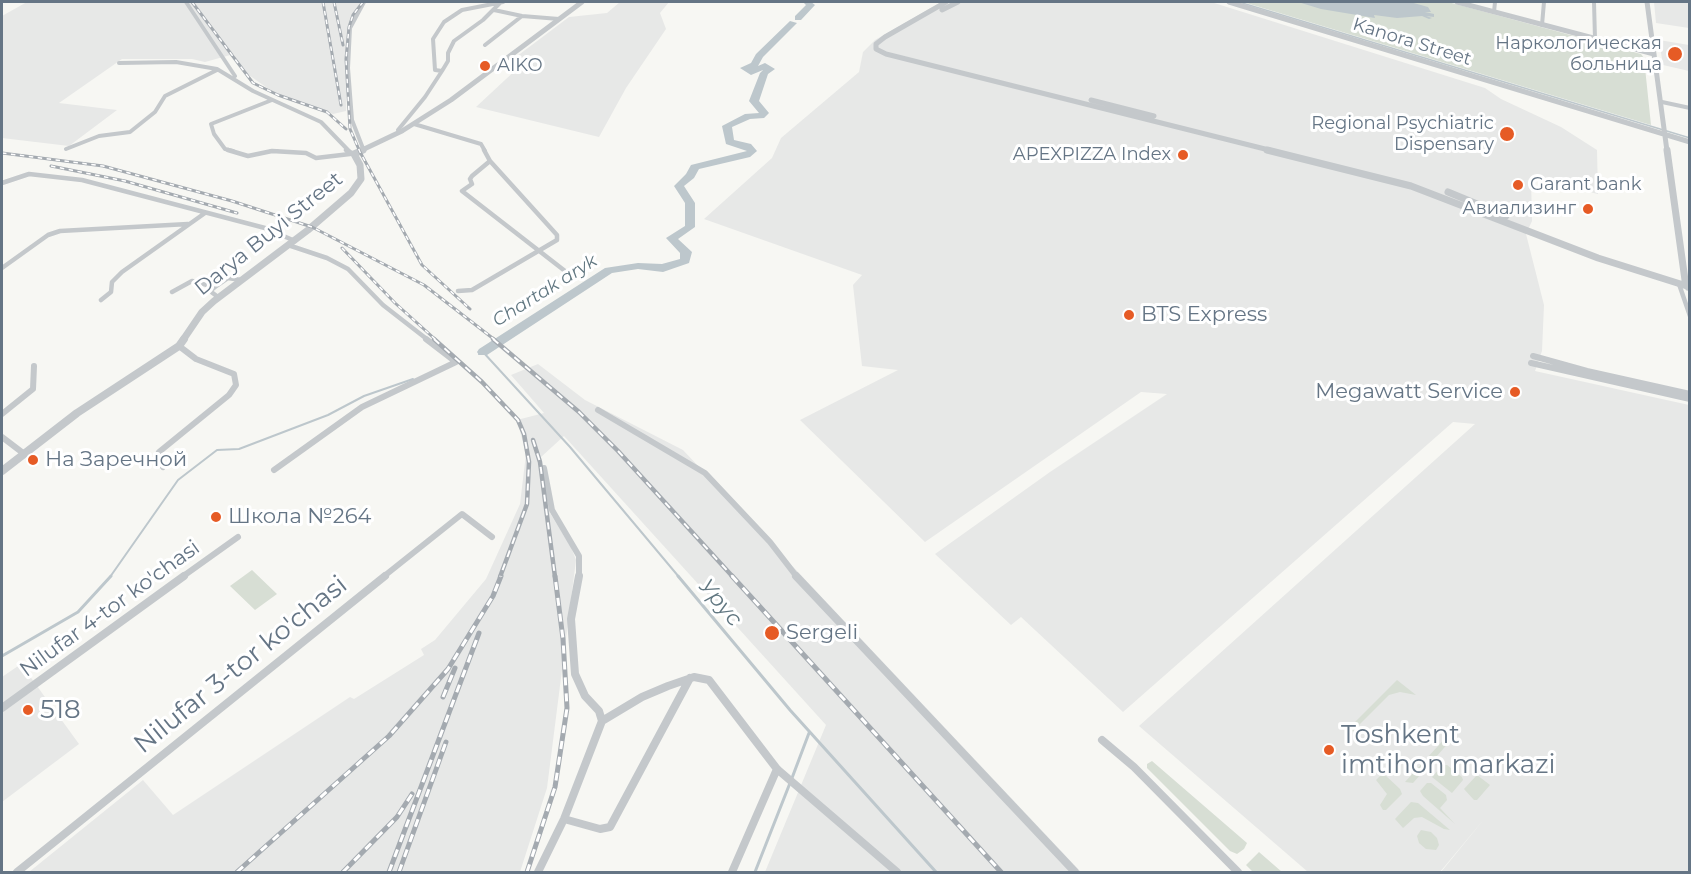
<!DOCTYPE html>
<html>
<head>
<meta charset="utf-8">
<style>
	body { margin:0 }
	#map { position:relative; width:1691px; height:874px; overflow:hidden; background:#f7f7f3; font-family:Montserrat,sans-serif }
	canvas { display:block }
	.frame { position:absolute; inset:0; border:3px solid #657585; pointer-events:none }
</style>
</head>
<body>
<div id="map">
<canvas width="1691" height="874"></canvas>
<div class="frame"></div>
</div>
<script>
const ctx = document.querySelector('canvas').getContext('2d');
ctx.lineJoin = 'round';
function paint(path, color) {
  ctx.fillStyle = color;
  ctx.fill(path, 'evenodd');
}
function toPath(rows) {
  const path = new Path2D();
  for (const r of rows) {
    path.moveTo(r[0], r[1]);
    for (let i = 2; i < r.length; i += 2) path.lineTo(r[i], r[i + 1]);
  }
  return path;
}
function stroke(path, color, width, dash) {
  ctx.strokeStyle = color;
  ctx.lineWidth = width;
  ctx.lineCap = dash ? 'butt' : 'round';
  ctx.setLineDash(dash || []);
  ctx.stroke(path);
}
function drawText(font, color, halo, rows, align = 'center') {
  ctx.font = font + ' Montserrat,sans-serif';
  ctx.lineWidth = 6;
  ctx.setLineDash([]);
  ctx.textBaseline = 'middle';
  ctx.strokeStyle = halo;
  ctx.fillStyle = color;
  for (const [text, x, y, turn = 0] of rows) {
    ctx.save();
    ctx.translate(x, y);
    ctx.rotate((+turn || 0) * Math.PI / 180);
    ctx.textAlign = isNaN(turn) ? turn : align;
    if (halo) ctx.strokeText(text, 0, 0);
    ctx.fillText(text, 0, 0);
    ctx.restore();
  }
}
paint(toPath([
	[27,2,362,2,348,28,346,111,333,114,273,92,246,73,236,61,234,54,205,62,192,59,122,59,59,103,117,110,69,146,2,138,2,16],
	[620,2,669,2,660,13,666,29,626,88,599,137,476,107,520,66,508,63,569,17,607,13],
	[941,2,1211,2,1485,88,1501,99,1561,127,1597,150,1598,194,1531,178,1532,221,1526,234,1544,305,1542,351,1535,371,1689,405,1689,872,1441,872,1485,818,1440,872,1308,872,1139,726,1475,424,1453,422,1123,712,1021,617,1011,625,935,554,1050,472,1167,394,1141,392,925,542,800,420,898,370,862,366,853,285,862,275,704,219,772,158,781,138,859,72,863,52,875,40],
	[1654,2,1689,2,1689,28,1656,23],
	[1659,40,1689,45,1689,71,1663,65],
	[538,364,585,400,683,450,1081,872,765,872,826,725,564,436,541,457,550,513,571,547,576,560,547,788,520,872,29,872,143,780,173,815,350,697,354,699,424,655,421,649,435,640,486,579,520,504,526,454,517,420,544,413,511,375],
	[21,664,79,744,2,802,2,677]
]), '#e7e8e7');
paint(toPath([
	[1243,2,1448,2,1641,54,1644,58,1651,125],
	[252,570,277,594,255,610,230,586],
	[1397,680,1416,695,1400,692,1389,695,1350,734,1346,731],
	[1449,734,1452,736,1451,740,1413,783,1405,782],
	[1152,761,1247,843,1244,849,1237,854,1230,851,1147,768,1147,764],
	[1443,765,1447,765,1462,777,1463,780,1452,793,1432,777],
	[1381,775,1385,775,1400,789,1402,794,1386,810,1383,810,1380,805,1387,794,1376,780],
	[1477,775,1490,785,1477,800,1474,800,1464,789],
	[1427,783,1431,783,1446,795,1447,800,1440,808,1455,824,1423,796,1420,791],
	[1411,802,1418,803,1450,830,1444,829,1422,817,1414,818,1403,828,1395,819],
	[1421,830,1431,832,1437,838,1439,845,1436,850,1426,849,1419,843,1417,836],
	[1259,852,1282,872,1253,872,1246,865]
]), '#d7ded4');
paint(toPath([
	[1298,2,1410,2,1428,7,1431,12,1425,12,1434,14,1434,17,1426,16,1432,18,1429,19,1422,16,1397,18,1374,15,1375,18,1321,9]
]), '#bdc7cc');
stroke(toPath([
	[1239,2,1690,138]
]), '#bdc7cc', 1.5);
stroke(toPath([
	[479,354,483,352,570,447,679,577],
	[110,577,178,480,217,450,239,449,328,415,364,396,413,379]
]), '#bdc7cc', 2);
stroke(toPath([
	[678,576,790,710,936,872],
	[2,656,78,612,111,576],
	[792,778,809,733],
	[755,872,790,783]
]), '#bdc7cc', 3);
paint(toPath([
	[803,2,811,2,815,5,801,20,795,20,795,16,806,5,803,2],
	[790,21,797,23,763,57,758,66,765,63,775,69,768,74,759,101,769,113,764,118,750,119,732,127,734,140,751,144,757,151,750,157,699,169,694,178,684,186,695,203,695,227,678,239,692,252,689,263,663,272,638,269,612,273,487,355,479,355,477,352,479,349,605,268,638,263,662,264,680,259,680,253,666,238,685,226,685,203,674,186,686,174,691,165,747,151,726,144,722,126,745,114,759,113,749,101,760,73,763,70,751,75,740,68,751,63,756,54,790,21]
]), '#bdc7cc');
stroke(toPath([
	[186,2,235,76],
	[364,2,350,28,348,68,352,120,364,151],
	[1594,2,1595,39],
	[494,10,522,16,559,19],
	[1494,12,1495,2],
	[1542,25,1544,2],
	[485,45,522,16],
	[119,63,176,62,217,69,253,91,321,122,349,151],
	[442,71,448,61,448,53,454,41,483,20,500,3],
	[1662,102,1690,108],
	[414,124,481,144,485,151],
	[402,131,398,130,425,97,442,71,435,70,433,39,444,22,462,10,503,2],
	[66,149,99,136,130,132,155,112,165,96,217,70],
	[233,151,225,149,214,134,211,124,272,100],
	[271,151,277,151]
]), '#c4c8cb', 4);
stroke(toPath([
	[228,150,248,156,272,151,306,153,316,158,350,154],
	[346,150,354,154],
	[490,161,472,176,470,179,472,184,462,191,574,278],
	[2,183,29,174,82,180,265,228,295,241],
	[288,245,327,258,348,269,383,305,428,340],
	[2,268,48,235,60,231,188,224],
	[1679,284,1690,316],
	[215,287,228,278,241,280],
	[458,291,472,290,557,240,557,235,490,161,484,150],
	[172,292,192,281,215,287,210,291,218,297],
	[101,300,111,292,112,282,122,272,205,213]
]), '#c4c8cb', 4.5);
stroke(toPath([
	[1533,356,1587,371,1690,394],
	[1531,363,1690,399],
	[598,410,705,473,770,542,797,577],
	[2,414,33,389,34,366],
	[2,437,23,453],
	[163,467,157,456,159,452,229,395,236,385,234,374,196,359,179,346],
	[544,468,552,510,579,556,579,577],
	[274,470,362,407,456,362,426,339],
	[182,577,238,537],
	[383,577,462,514,492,537]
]), '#c4c8cb', 6);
stroke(toPath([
	[796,576,1075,872],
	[2,708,184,576],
	[602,721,642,697,668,686,694,677,709,680,777,769,897,872],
	[1102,740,1134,767,1238,872],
	[564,819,600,829,610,827,690,678],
	[17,872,385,576],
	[538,872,564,819,602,721,599,711,585,696,575,674,571,619,579,576],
	[732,872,777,769]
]), '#c4c8cb', 8);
stroke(toPath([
	[946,2,885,37,876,44,876,49,886,54,1273,151],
	[1229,2,1690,142],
	[1457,2,1654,54],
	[1647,2,1667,151],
	[942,10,958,2],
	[1091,100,1154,116],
	[360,151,402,131,451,100,582,2]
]), '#c4c8cb', 5);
stroke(toPath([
	[1267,150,1411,186,1598,258,1690,287],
	[1667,150,1685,280,1688,287],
	[1448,192,1506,216],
	[183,340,202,312,214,301,308,230,351,193,361,179,360,165,354,154,363,150]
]), '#c4c8cb', 7);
stroke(toPath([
	[2,471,77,413,179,346,184,339]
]), '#c4c8cb', 8);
const railFar2 = toPath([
	[192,2,253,83,278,95,327,112,346,129],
	[323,2,341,105],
	[334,2,343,45],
	[363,2,353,15,349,27,346,59,350,129,360,152,422,265,470,309],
	[2,153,103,166,232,201,312,227,424,285,495,340],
	[51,166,125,181,237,213],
	[342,248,395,303,436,340]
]);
const railFar1 = toPath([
	[434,339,482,382,518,420,524,434,529,462,527,504,500,577],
	[493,339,579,412,618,451,733,577],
	[533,440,540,462,555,577]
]);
const rail = toPath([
	[732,576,1001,872],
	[443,697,455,668],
	[237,872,389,736,448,669,493,596,501,576],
	[343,872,397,817,412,794],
	[389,872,479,633],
	[399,872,446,742],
	[527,872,555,787,567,708,563,639,555,576]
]);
stroke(railFar2, '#a4aab0', 3);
stroke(railFar1, '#a4aab0', 4.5);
stroke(rail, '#a4aab0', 5);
stroke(railFar2, '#fff', 1.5, [4.5]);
stroke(railFar1, '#fff', 2, [7]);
stroke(rail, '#fff', 3, [8]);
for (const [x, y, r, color] of [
	[1675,54,8,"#e65b25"],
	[485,66,6,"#e65b25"],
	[1507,134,8,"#e65b25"],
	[1183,155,6,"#e65b25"],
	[1518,185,6,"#e65b25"],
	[1588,209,6,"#e65b25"],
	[1129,315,6,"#e65b25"],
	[1515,392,6,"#e65b25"],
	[33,460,6,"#e65b25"],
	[216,517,6,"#e65b25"],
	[772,633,8,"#e65b25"],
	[28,710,6,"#e65b25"],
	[1329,750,6,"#e65b25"]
]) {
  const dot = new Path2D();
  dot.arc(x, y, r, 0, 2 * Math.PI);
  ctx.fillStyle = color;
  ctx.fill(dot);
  stroke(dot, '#fff', 2);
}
drawText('18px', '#657585', '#fff', [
	["Kanora Street",1412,42,17]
]);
drawText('18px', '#657585', '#fff', [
	["Наркологическая",1662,44],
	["больница",1662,65],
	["AIKO",497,66,"left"],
	["Regional Psychiatric",1494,124],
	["Dispensary",1494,145],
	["APEXPIZZA Index",1171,155],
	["Garant bank",1530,185,"left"],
	["Авиализинг",1576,209]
], 'right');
drawText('italic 18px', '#617781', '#fff', [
	["Chartak aryk",545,291,-32]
]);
drawText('21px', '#657585', '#fff', [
	["Darya Buyi Street",269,234,-39],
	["Nilufar 4-tor ko'chasi",110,609,-36]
]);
drawText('21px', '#657585', '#fff', [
	["BTS Express",1141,315],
	["Megawatt Service",1503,392,"right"],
	["На Заречной",45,460],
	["Школа №264",228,517],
	["Sergeli",786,633]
], 'left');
drawText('italic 22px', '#617781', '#fff', [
	["Урус",720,603,50]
]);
drawText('26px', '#657585', '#fff', [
	["Nilufar 3-tor ko'chasi",241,665,-39]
]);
drawText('26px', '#657585', '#fff', [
	["518",40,710],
	["Toshkent",1341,735],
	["imtihon markazi",1341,765]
], 'left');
</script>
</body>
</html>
